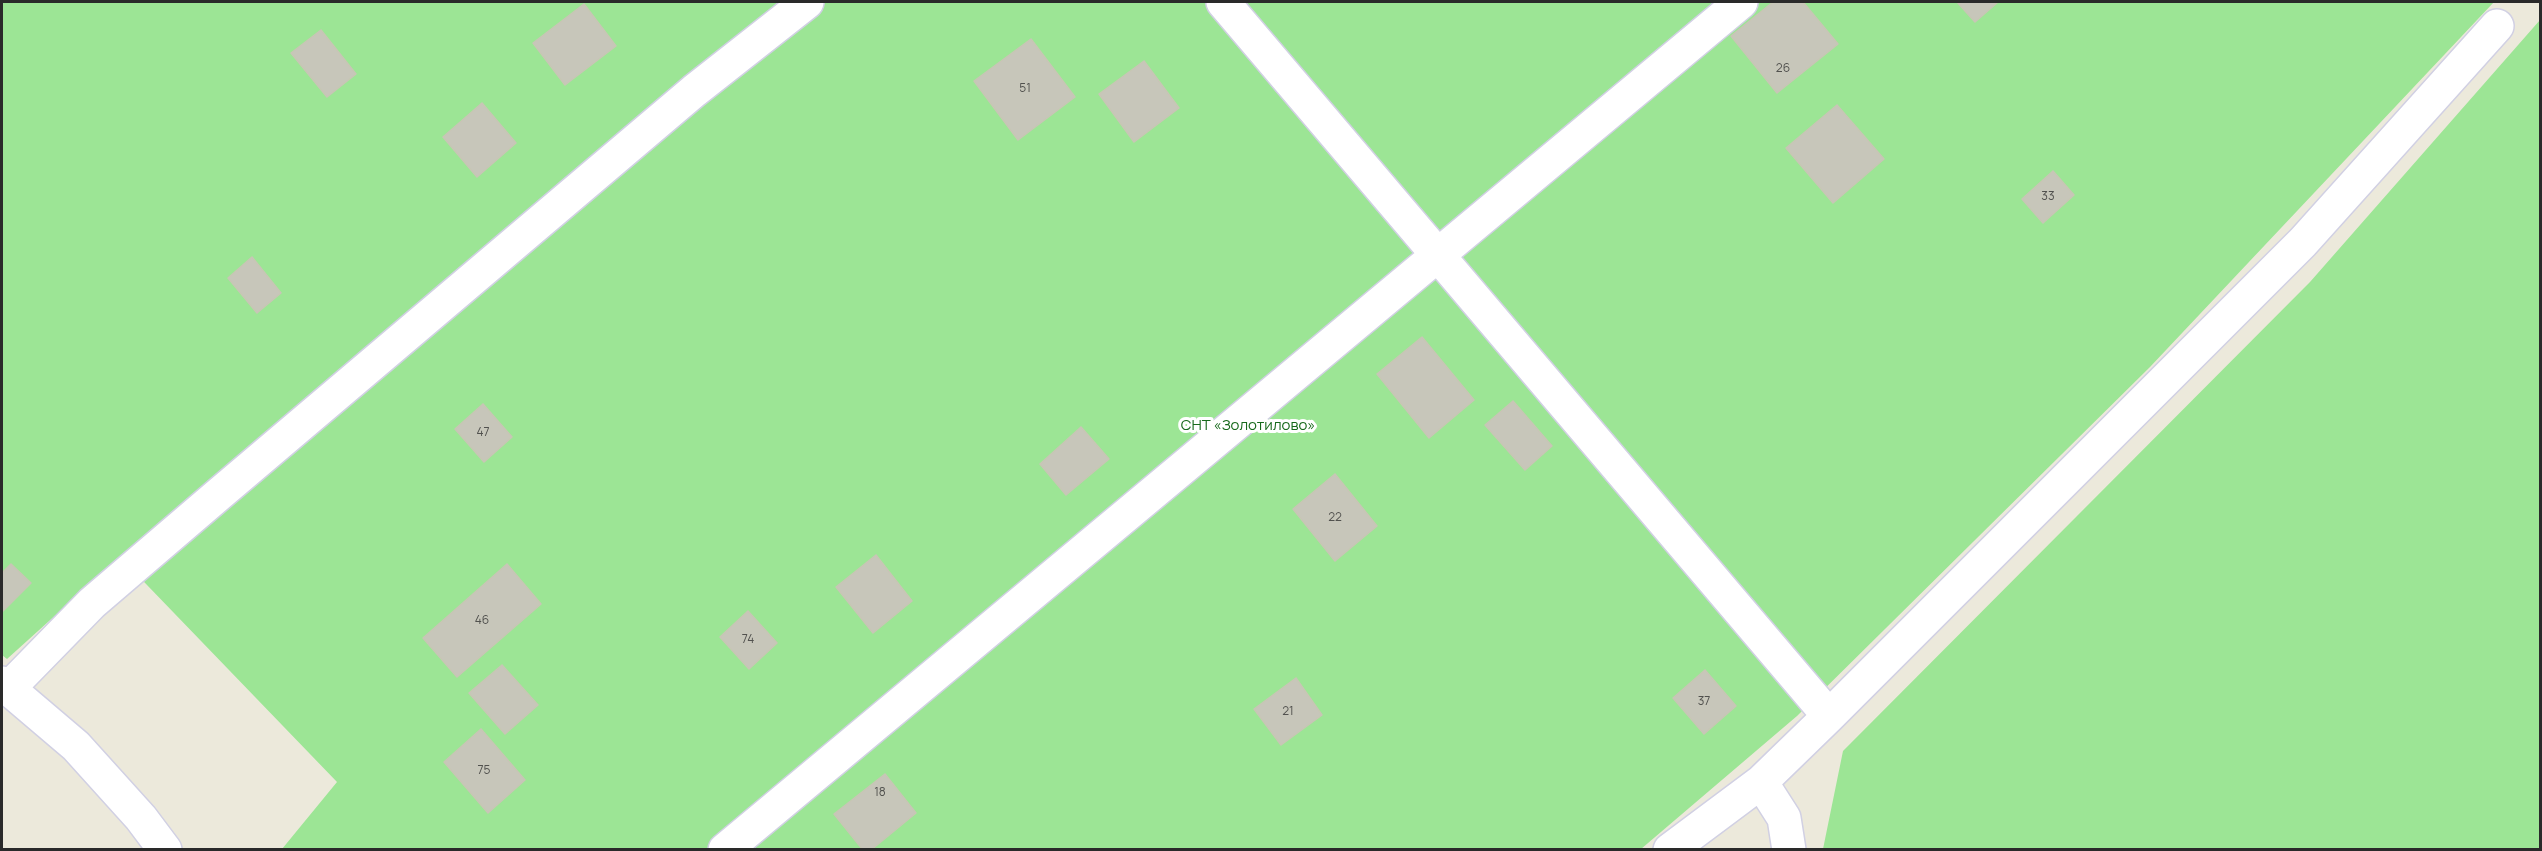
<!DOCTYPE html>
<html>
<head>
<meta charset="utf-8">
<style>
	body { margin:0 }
	#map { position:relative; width:2542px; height:851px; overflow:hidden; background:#ece9db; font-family:Manrope,sans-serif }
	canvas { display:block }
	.frame { position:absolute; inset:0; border:3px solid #2a2a2a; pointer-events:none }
</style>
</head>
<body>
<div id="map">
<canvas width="2542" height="851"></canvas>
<div class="frame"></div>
</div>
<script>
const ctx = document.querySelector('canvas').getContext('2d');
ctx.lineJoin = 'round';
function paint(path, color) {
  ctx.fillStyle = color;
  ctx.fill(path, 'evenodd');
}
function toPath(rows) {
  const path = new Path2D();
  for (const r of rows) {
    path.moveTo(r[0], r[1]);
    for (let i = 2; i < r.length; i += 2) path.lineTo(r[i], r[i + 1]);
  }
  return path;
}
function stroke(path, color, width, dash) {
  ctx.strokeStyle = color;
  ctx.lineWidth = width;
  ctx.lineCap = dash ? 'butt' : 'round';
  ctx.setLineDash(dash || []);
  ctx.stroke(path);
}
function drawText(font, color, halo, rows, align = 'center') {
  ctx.font = font + ' Manrope,sans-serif';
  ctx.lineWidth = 6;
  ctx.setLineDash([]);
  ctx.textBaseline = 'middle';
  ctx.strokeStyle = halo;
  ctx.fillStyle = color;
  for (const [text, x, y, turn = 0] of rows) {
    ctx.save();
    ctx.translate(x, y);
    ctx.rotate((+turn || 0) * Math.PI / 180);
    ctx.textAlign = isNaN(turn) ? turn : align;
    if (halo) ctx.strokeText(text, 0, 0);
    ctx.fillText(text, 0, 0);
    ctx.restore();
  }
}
paint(toPath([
	[2,2,2494,2,2150,367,1797,716,1641,849,282,849,337,782,120,557,7,659,2,655],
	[2540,20,2540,849,1823,849,1843,751,2310,282]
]), '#9ce595');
const building = toPath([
	[1773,2,1803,2,1838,44,1777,93,1731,36,1773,2],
	[1957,2,1998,2,1975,22,1957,2],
	[584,4,616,46,565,85,533,43,584,4],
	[321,30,356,74,327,97,291,53,321,30],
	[1031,39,1075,97,1018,140,974,81,1031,39],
	[1144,61,1179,108,1134,142,1099,94,1144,61],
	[482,103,516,143,477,177,443,137,482,103],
	[1837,105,1884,159,1833,203,1786,148,1837,105],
	[2053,171,2074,195,2043,223,2022,199,2053,171],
	[252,257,281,293,257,313,228,278,252,257],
	[1422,337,1474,400,1429,438,1377,374,1422,337],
	[1513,401,1552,446,1525,470,1485,425,1513,401],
	[483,404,512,437,484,462,455,429,483,404],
	[1081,427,1109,459,1066,495,1040,464,1081,427],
	[1335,474,1377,526,1335,561,1293,509,1335,474],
	[876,555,912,601,873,633,836,587,876,555],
	[11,564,31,583,2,612,2,573,11,564],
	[507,564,541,604,457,677,423,638,507,564],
	[748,611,777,643,749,669,720,637,748,611],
	[502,665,538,705,505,734,469,693,502,665],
	[1705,670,1736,706,1704,734,1673,698,1705,670],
	[1296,678,1322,715,1281,745,1254,709,1296,678],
	[481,729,525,780,488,813,444,762,481,729],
	[885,774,916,813,871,850,863,850,834,814,885,774]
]);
paint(building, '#c7c6ba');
stroke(building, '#c8c6b5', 1.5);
const minor = toPath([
	[1223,2,1829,716],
	[2,683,76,746,141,818,165,850],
	[9,688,92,603,218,495,694,91,807,2],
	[1761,782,1784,818,1789,850],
	[725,850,1741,2],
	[1670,850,1761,782,1829,716,2303,242,2497,26]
]);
stroke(minor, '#d1d0e3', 36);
stroke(minor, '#fff', 33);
drawText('12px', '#51514e', null, [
	["26",1783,69],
	["51",1025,89],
	["33",2048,197],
	["47",483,433],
	["22",1335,518],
	["46",482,621],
	["74",748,640],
	["37",1704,702],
	["21",1288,712],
	["75",484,771],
	["18",880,793]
]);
drawText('15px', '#17691b', '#fff', [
	["СНТ «Золотилово»",1248,426]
]);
</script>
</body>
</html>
